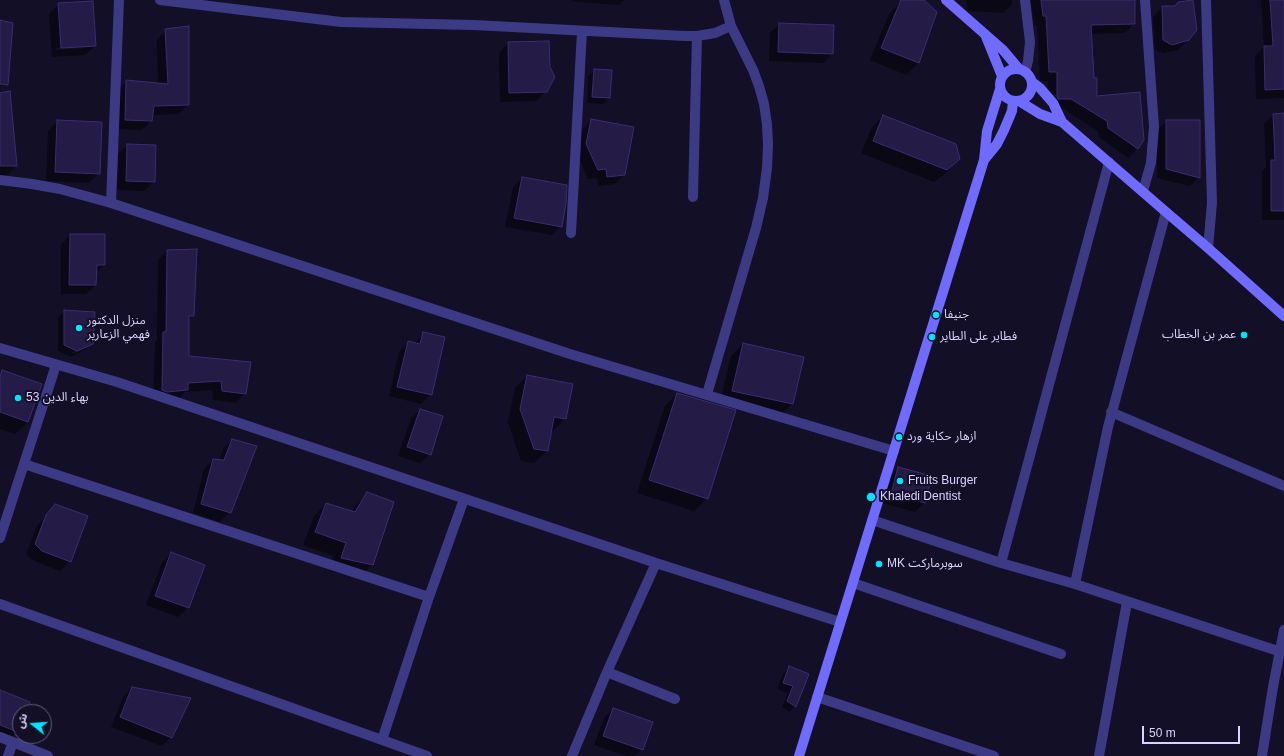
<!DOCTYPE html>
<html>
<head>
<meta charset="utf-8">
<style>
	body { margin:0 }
	#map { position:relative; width:1284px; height:756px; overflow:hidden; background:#130f26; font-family:Helvetica,"Noto Sans Arabic",sans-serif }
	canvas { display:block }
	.north { position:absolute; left:12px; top:704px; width:40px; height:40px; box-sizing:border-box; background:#130f26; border:1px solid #625e7d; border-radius:50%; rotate:287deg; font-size:11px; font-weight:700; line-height:16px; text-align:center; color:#d9d4ff }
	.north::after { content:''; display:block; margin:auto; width:14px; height:18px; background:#00e5ff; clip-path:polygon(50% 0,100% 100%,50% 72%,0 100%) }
	.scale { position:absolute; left:1142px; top:726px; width:98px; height:18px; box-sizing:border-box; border:2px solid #d9d4ff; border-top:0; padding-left:5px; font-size:12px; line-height:14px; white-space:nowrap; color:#d9d4ff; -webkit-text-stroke:3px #130f26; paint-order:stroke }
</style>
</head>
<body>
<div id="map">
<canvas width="1284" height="756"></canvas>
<div class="north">ش</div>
<div class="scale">50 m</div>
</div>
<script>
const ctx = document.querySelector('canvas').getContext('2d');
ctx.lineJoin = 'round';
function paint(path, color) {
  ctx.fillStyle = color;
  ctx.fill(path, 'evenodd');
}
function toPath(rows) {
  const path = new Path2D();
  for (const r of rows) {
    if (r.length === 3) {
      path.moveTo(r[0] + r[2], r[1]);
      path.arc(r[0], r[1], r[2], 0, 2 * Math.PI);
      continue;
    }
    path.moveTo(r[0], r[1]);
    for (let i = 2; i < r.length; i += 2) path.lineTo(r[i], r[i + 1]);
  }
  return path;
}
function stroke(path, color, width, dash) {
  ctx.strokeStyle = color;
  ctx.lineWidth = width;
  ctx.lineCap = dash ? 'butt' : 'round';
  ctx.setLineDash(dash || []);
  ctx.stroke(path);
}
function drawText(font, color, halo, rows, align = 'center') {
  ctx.font = font + ' Helvetica,"Noto Sans Arabic",sans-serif';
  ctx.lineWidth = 4;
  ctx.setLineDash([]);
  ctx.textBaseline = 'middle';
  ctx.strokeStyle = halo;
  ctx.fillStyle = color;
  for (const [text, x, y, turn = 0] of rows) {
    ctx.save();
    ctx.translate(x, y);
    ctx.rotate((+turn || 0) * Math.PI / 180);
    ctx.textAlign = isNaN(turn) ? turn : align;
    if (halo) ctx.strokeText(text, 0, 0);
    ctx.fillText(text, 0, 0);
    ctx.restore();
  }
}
paint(toPath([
	[572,0,624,0,619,5,572,1],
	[903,0,923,0,919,63,906,75,870,60,889,14],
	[966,0,1012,0,1012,4,1003,13,968,11],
	[1031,0,1134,0,1134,24,1125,33,1090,34,1093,79,1096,97,1143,140,1137,149,1128,158,1099,137,1098,131,1062,108,1049,108,1048,107,1048,81,1040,81,1037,25,1034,25],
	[1261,0,1284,0,1284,98,1256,99,1255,56,1264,47],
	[59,4,95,46,85,55,52,57,49,14],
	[86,46,86,48,56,50,56,48],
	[1162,7,1188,40,1178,50,1163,53,1155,50,1153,17],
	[780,24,832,54,823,63,769,61,770,33],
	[166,30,188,105,179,114,152,115,151,121,142,130,116,129,117,91,127,81,158,85,157,40],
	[508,43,546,91,536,101,500,102,499,53],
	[595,70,609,98,603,104,587,103,588,76],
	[9,92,16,166,4,178,0,178,0,94],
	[1284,114,1284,220,1262,220,1262,171,1266,167,1264,124,1273,115],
	[883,116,959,159,947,172,934,182,861,153,871,129],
	[591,120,624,174,615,184,598,186,597,178,588,179,577,153,582,130],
	[58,121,99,173,89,183,46,181,48,131],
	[1167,121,1199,177,1190,186,1157,178,1157,130],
	[128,145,154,182,144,191,117,190,118,154],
	[522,178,561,226,552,235,505,227,513,188],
	[71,235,104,235,104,265,96,273,96,285,86,294,61,294,61,244],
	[167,251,193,316,188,320,188,357,245,393,236,403,213,400,212,390,185,392,178,399,157,401,153,399,155,342,157,340,158,260],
	[65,311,92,343,86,349,71,357,58,351,58,317],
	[88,345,88,347,73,354,72,352],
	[424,333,431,394,421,404,389,396,399,352,408,342,414,344],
	[743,344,792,404,780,416,720,403,731,356],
	[0,372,28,422,15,434,0,429],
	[527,376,572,385,565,419,553,431,551,431,547,451,534,463,521,461,508,422,515,388],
	[677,394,707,498,694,511,637,493,665,406],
	[420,410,430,454,420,463,398,456,411,419],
	[232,440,230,512,220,522,193,513,204,469,213,460,219,461,223,449],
	[899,468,924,503,915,512,882,503,889,477],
	[368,493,372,565,360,577,329,571,334,556,303,545,314,516,326,504,352,512,355,506],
	[55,505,70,561,60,571,32,560,26,554,37,526],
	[171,553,203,566,188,608,178,617,146,605,162,563],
	[789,667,807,675,795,706,789,712,782,707,788,693,777,689,783,674],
	[132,688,171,737,162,746,111,727,123,697],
	[0,691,25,712,20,712,20,725,18,732,8,741,0,738],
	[613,709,642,749,635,756,626,756,594,745,604,718]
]), '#0007');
const building = toPath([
	[901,0,924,0,937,12,919,63,881,48,901,0],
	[1041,0,1135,0,1135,24,1091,25,1094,78,1097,78,1097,96,1140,92,1144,140,1138,149,1108,128,1107,121,1071,99,1058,99,1057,97,1057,72,1049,72,1046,16,1043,16,1041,0],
	[1193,0,1197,30,1189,40,1172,45,1163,40,1162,6,1175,6,1178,2,1193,0],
	[1270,0,1284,0,1284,89,1265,90,1264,46,1273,46,1270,0],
	[93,1,96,46,61,48,58,3,93,1],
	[0,20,13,23,8,85,0,84,0,20],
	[779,23,834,25,833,54,778,52,779,23],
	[189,26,189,105,154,106,152,121,125,120,126,80,168,84,165,29,189,26],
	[549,41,550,67,555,77,547,92,509,93,508,42,549,41],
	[594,69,612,70,610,98,592,97,594,69],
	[10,91,17,166,0,166,0,93,10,91],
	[1284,113,1284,211,1271,211,1271,160,1275,160,1273,114,1284,113],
	[883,115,956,144,960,159,947,170,873,141,883,115],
	[591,119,634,127,625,175,607,177,606,169,598,170,586,144,591,119],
	[57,120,102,122,100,174,55,172,57,120],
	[1166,120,1200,120,1200,178,1166,169,1166,120],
	[127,144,156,145,155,182,126,181,127,144],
	[522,177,567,185,566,203,562,227,514,218,522,177],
	[70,234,105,234,105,265,97,265,96,285,69,285,70,234],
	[197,249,194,316,189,316,189,356,251,362,246,394,222,391,221,381,188,383,188,390,167,392,162,390,163,332,166,332,167,250,197,249],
	[64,310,95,312,93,344,77,351,64,345,64,310],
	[423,332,445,337,432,395,397,387,408,341,420,344,423,332],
	[743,343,804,357,793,404,732,391,743,343],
	[2,370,42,384,28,422,0,412,0,377,2,370],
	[527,375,573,384,566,419,554,417,548,451,534,449,520,409,527,375],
	[677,393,736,410,708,499,649,480,677,393],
	[420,409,443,416,431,455,407,447,420,409],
	[232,439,257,446,231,513,201,504,213,459,224,460,232,439],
	[898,467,932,476,925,503,891,494,898,467],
	[367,492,394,502,373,565,341,558,346,543,315,532,326,503,355,512,367,492],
	[55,504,88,516,71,562,42,551,35,544,46,515,55,504],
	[171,552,205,565,189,608,155,596,171,552],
	[789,666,809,674,796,707,787,701,793,686,783,683,789,666],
	[132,687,191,698,172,738,120,717,132,687],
	[0,690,30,702,26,712,20,712,20,733,0,725,0,690],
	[613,708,653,722,643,750,603,736,613,708]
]);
paint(building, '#241b47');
stroke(building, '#3b2d73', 1);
stroke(toPath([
	[160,0,341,22,474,25,685,36,697,36,715,33,731,26],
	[1206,0,1212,203,1208,248],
	[1025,72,1028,61,1030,42,1025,0],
	[0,180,32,184,60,189,111,203,570,354,894,451],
	[1143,191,1151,163,1154,127,1145,0],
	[693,197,697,36],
	[111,203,119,0],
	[571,233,582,31],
	[0,348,117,382,656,563,840,622],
	[707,394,756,228,763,198,767,168,768,145,767,124,764,104,759,86,753,70,731,26,724,0],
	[1111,412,1284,486],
	[24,464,429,597],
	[872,520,1001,563,1075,584,1284,653],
	[0,538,56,365],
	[1001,563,1109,162],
	[853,583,1061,654],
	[1075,584,1108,427,1166,212],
	[0,604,427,756],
	[607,672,675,699],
	[817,697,994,756],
	[0,737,48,756],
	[382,740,429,597,464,499],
	[8,756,13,742],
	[572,756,607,672,656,563],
	[1099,756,1127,602],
	[1262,756,1273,687,1284,630]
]), '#3d3a85', 10);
stroke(toPath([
	[946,0,1003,50,1019,69],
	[985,34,1002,76],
	[1016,85,16],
	[1032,82,1040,88,1053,103,1062,122],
	[1019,101,1040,114,1062,122,1166,212,1208,248,1284,316],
	[984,160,997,144,1004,130,1012,111,1013,101],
	[799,756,984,160,987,131,1000,89]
]), '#6f6bff', 10);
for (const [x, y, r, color] of [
	[936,315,4,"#00e5ff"],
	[79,328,4,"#00e5ff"],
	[1244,335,4,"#00e5ff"],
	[932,337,4,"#00e5ff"],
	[18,398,4,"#00e5ff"],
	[899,437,4,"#00e5ff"],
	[900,481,4,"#00e5ff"],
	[871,497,5,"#00e5ff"],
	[879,564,4,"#00e5ff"]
]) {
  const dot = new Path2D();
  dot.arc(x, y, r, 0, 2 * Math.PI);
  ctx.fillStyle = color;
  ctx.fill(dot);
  stroke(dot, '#130f26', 1.5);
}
drawText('12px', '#d9d4ff', '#130f26', [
	["جنيفا",944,315],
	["منزل الدكتور",87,321],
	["فهمي الزعارير",87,335],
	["عمر بن الخطاب",1236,335,"right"],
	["فطاير على الطاير",940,337],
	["بهاء الدين 53",26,398],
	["ازهار حكاية ورد",907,437],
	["Fruits Burger",908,481],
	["Khaledi Dentist",880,497],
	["MK سوبرماركت",887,564]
], 'left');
</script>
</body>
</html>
